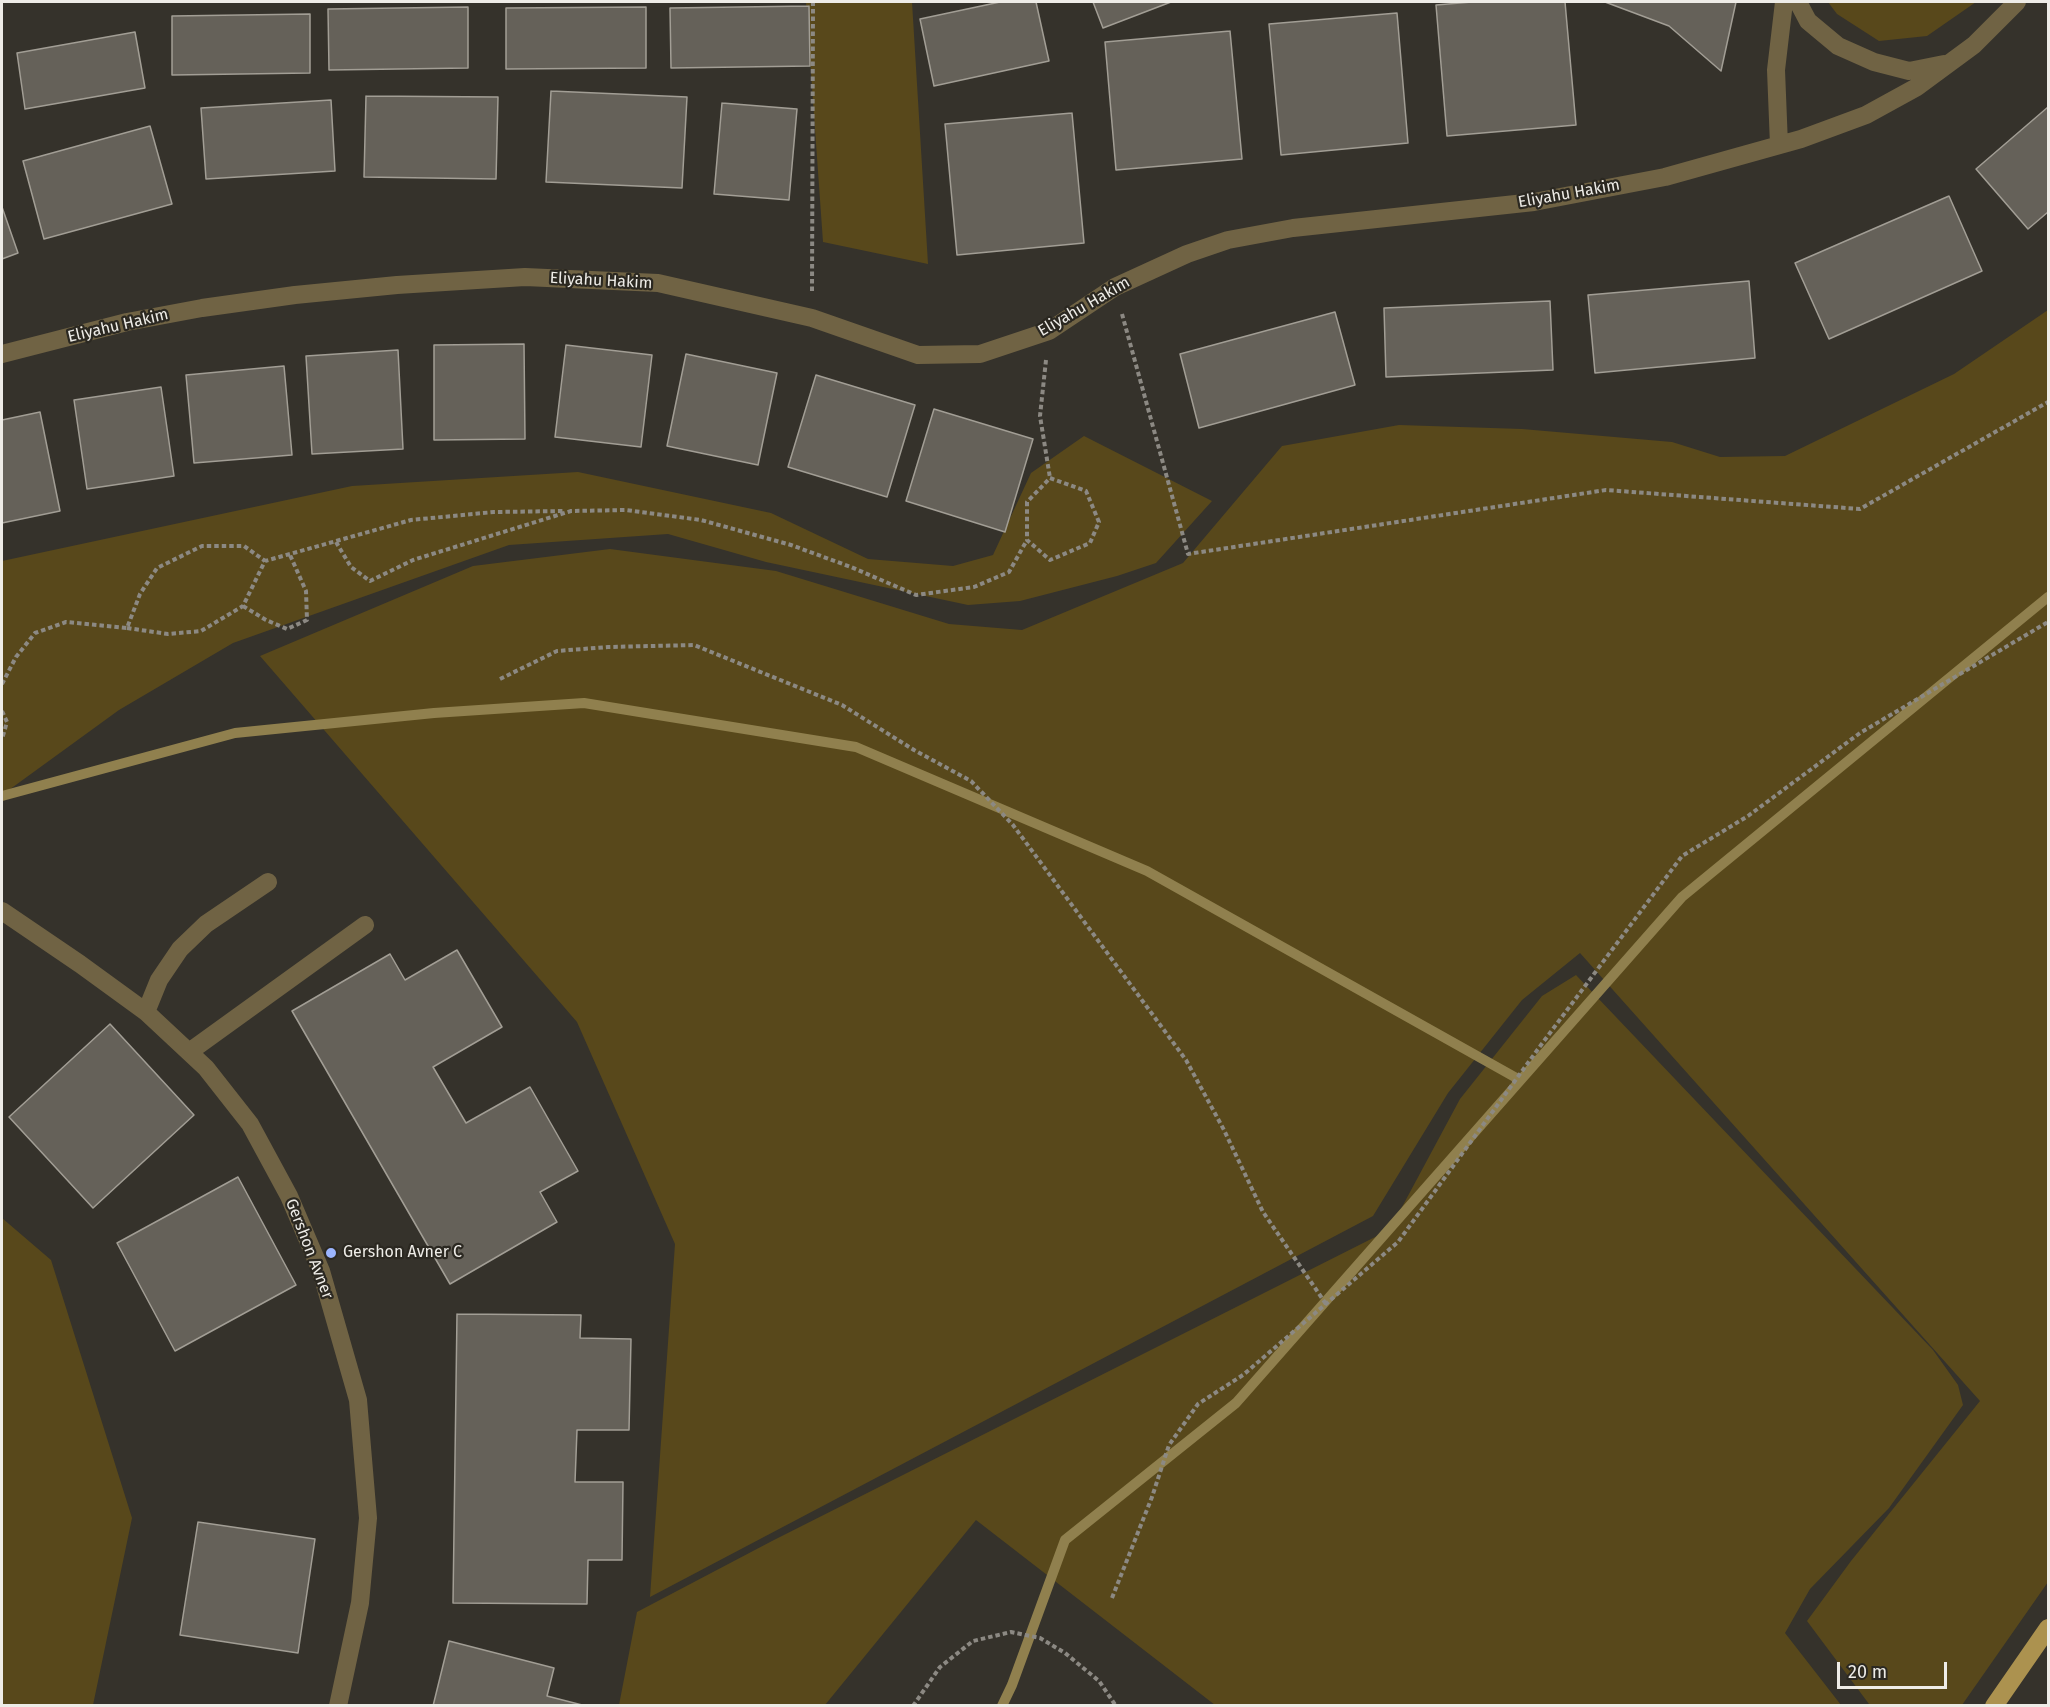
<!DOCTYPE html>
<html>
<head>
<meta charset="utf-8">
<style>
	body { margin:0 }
	#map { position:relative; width:2050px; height:1707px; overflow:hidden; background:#35322b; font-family:"Fira Sans",sans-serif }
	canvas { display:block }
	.frame { position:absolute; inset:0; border:3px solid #eeece7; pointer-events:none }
	.scale { position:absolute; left:1837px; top:1662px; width:110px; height:27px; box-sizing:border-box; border:3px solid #eeece7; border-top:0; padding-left:8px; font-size:18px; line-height:21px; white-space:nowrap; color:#eeece7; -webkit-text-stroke:4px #2b2821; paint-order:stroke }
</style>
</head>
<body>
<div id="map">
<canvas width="2050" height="1707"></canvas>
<div class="frame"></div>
<div class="scale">20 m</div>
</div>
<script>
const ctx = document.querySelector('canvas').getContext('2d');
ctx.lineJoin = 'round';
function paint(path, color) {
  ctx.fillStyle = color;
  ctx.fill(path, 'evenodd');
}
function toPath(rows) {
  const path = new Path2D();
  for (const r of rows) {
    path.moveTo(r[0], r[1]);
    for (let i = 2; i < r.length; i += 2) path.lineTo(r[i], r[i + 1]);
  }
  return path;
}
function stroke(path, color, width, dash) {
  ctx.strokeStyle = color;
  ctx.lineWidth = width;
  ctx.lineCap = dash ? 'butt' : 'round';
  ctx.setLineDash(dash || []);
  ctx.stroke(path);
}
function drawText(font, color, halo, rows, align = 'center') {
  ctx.font = font + ' "Fira Sans",sans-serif';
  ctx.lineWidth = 4.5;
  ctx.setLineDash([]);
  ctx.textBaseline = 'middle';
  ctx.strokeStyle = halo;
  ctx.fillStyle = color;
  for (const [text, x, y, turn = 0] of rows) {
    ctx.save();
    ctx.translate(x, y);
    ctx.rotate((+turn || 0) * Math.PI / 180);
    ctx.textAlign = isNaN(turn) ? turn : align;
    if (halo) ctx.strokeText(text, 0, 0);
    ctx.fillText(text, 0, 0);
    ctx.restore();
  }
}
paint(toPath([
	[806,2,912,2,928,264,823,242],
	[1828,2,1976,2,1927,36,1879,41,1837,14],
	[2048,310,2048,1582,1962,1705,1868,1705,1869,1704,1807,1621,1851,1561,1980,1401,1580,953,1522,1000,1448,1093,1373,1216,650,1597,675,1244,577,1022,260,656,473,566,610,549,776,571,949,624,1022,630,1183,563,1282,446,1399,425,1522,429,1672,442,1720,457,1785,456,1954,374],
	[1084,436,1212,501,1156,563,1117,576,1020,601,968,605,766,562,668,534,509,545,233,643,119,710,2,795,2,561,352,486,578,472,771,513,868,559,953,566,993,555,1031,473],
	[1576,975,1933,1350,1958,1385,1963,1405,1889,1508,1810,1589,1785,1633,1841,1705,1215,1705,976,1520,825,1705,619,1705,637,1612,772,1541,1385,1232,1395,1220,1460,1099,1542,996],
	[2,1218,51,1260,132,1518,93,1705,2,1705]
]), '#58481b');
stroke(toPath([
	[2,796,235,733,434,713,584,703,856,747,1147,871,1520,1080],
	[1002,1706,1012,1685,1065,1540,1236,1403,1682,897,2048,597]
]), '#90804e', 10);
const building = toPath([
	[1000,2,1036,2,1049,61,934,86,920,19,1000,2],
	[1093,2,1171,2,1103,28,1093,2],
	[1472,2,1565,2,1576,125,1447,136,1436,5,1472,2],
	[1605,2,1736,2,1721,71,1669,26,1605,2],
	[809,6,810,66,671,68,670,8,809,6],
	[468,7,468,68,329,70,328,9,468,7],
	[646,7,646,68,506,69,506,8,646,7],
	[1397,13,1408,143,1281,155,1269,24,1397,13],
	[310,14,310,73,172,75,172,16,310,14],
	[1230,31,1242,159,1116,170,1105,42,1230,31],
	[135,32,145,88,25,109,17,53,135,32],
	[551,91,687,97,682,188,546,182,551,91],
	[366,96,498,97,496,179,364,177,366,96],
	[331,100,335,171,206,179,201,108,331,100],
	[722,103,797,109,789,200,714,194,722,103],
	[2048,107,2048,212,2028,229,1976,169,2048,107],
	[1072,113,1084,243,957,255,945,124,1072,113],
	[150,126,172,204,44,239,23,161,150,126],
	[1949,196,1982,271,1829,339,1795,263,1949,196],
	[2,207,18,253,2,259,2,207],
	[1749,281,1755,358,1595,373,1588,295,1749,281],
	[1550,301,1553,370,1386,377,1384,308,1550,301],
	[1335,312,1355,385,1199,428,1180,354,1335,312],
	[524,344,525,439,434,440,434,345,524,344],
	[566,345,652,355,641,447,555,437,566,345],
	[398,350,403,449,312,454,306,356,398,350],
	[686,354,777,373,758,465,667,446,686,354],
	[284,366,292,455,194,463,186,375,284,366],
	[816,375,915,405,887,497,788,467,816,375],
	[161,387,174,476,87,489,74,400,161,387],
	[934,409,1033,439,1005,532,906,501,934,409],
	[40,412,60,511,2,523,2,420,40,412],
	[457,950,502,1027,433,1067,466,1123,530,1087,578,1171,540,1192,557,1222,450,1284,292,1011,390,954,405,980,457,950],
	[110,1024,194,1115,93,1208,9,1117,110,1024],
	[238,1177,296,1285,175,1351,117,1243,238,1177],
	[457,1314,581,1315,580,1338,631,1339,629,1430,577,1430,575,1482,623,1482,622,1560,588,1560,587,1604,453,1603,457,1314],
	[198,1522,315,1539,298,1653,180,1635,198,1522],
	[449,1641,554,1668,547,1696,586,1706,433,1706,449,1641]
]);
paint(building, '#656159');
stroke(building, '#a29e95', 1.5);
stroke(toPath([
	[812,291,813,2],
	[1122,314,1188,554,1606,490,1860,509,2048,402],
	[1046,360,1040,416,1050,478],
	[1050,478,1086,491,1099,522,1090,543,1050,560,1027,540,1027,502,1050,478],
	[336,542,351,567,370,581,413,560,571,511,626,510,701,520,791,545,851,567,916,595,974,587,1009,572,1027,540],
	[243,606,266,620,287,629,307,620,306,591,290,555],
	[127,628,168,634,201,631,243,606,265,561,411,520,494,512,565,511],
	[500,679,557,651,608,647,694,645,842,705,914,750,971,781,1013,825,1186,1060,1224,1130,1263,1212,1326,1304],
	[2,684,16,657,35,633,66,622,127,628,140,594,157,568,202,546,244,546,265,561],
	[2,711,7,722,2,739],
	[1112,1598,1152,1497,1169,1445,1198,1404,1243,1375,1398,1242,1541,1045,1682,856,1748,816,1860,733,2048,622],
	[913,1706,940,1667,973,1641,1011,1632,1040,1638,1065,1653,1099,1681,1116,1706]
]), '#8c8983', 4, [4.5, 3]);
stroke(toPath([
	[1798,2,1808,21,1838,46,1874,62,1909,71,1944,64],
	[1779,145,1776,70,1784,2],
	[2,354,127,322,202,308,295,295,397,285,525,277,658,283,812,318,918,355,980,354,1049,331,1115,287,1187,254,1228,240,1293,228,1534,202,1665,177,1801,139,1866,115,1917,87,1974,45,2017,2],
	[2,911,80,964,146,1012,206,1068,250,1124,289,1196,321,1271,358,1400,368,1518,360,1603,338,1706],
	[146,1012,159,980,180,949,206,924,268,882],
	[189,1052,365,925]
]), '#706344', 18);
stroke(toPath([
	[1994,1706,2048,1628]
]), '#ac924f', 18);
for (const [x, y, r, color] of [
	[331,1253,6,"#9bb4fd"]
]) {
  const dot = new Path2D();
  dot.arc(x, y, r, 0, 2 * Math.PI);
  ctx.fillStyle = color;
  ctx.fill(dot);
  stroke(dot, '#2b2821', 2);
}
drawText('16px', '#eeece7', '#2b2821', [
	["Eliyahu Hakim",1569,194,-10],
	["Eliyahu Hakim",601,281,3],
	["Eliyahu Hakim",1084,307,-30],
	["Eliyahu Hakim",118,326,-13],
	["Gershon Avner",309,1249,69]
]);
drawText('16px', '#eeece7', '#2b2821', [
	["Gershon Avner C",343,1253]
], 'left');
</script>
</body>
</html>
